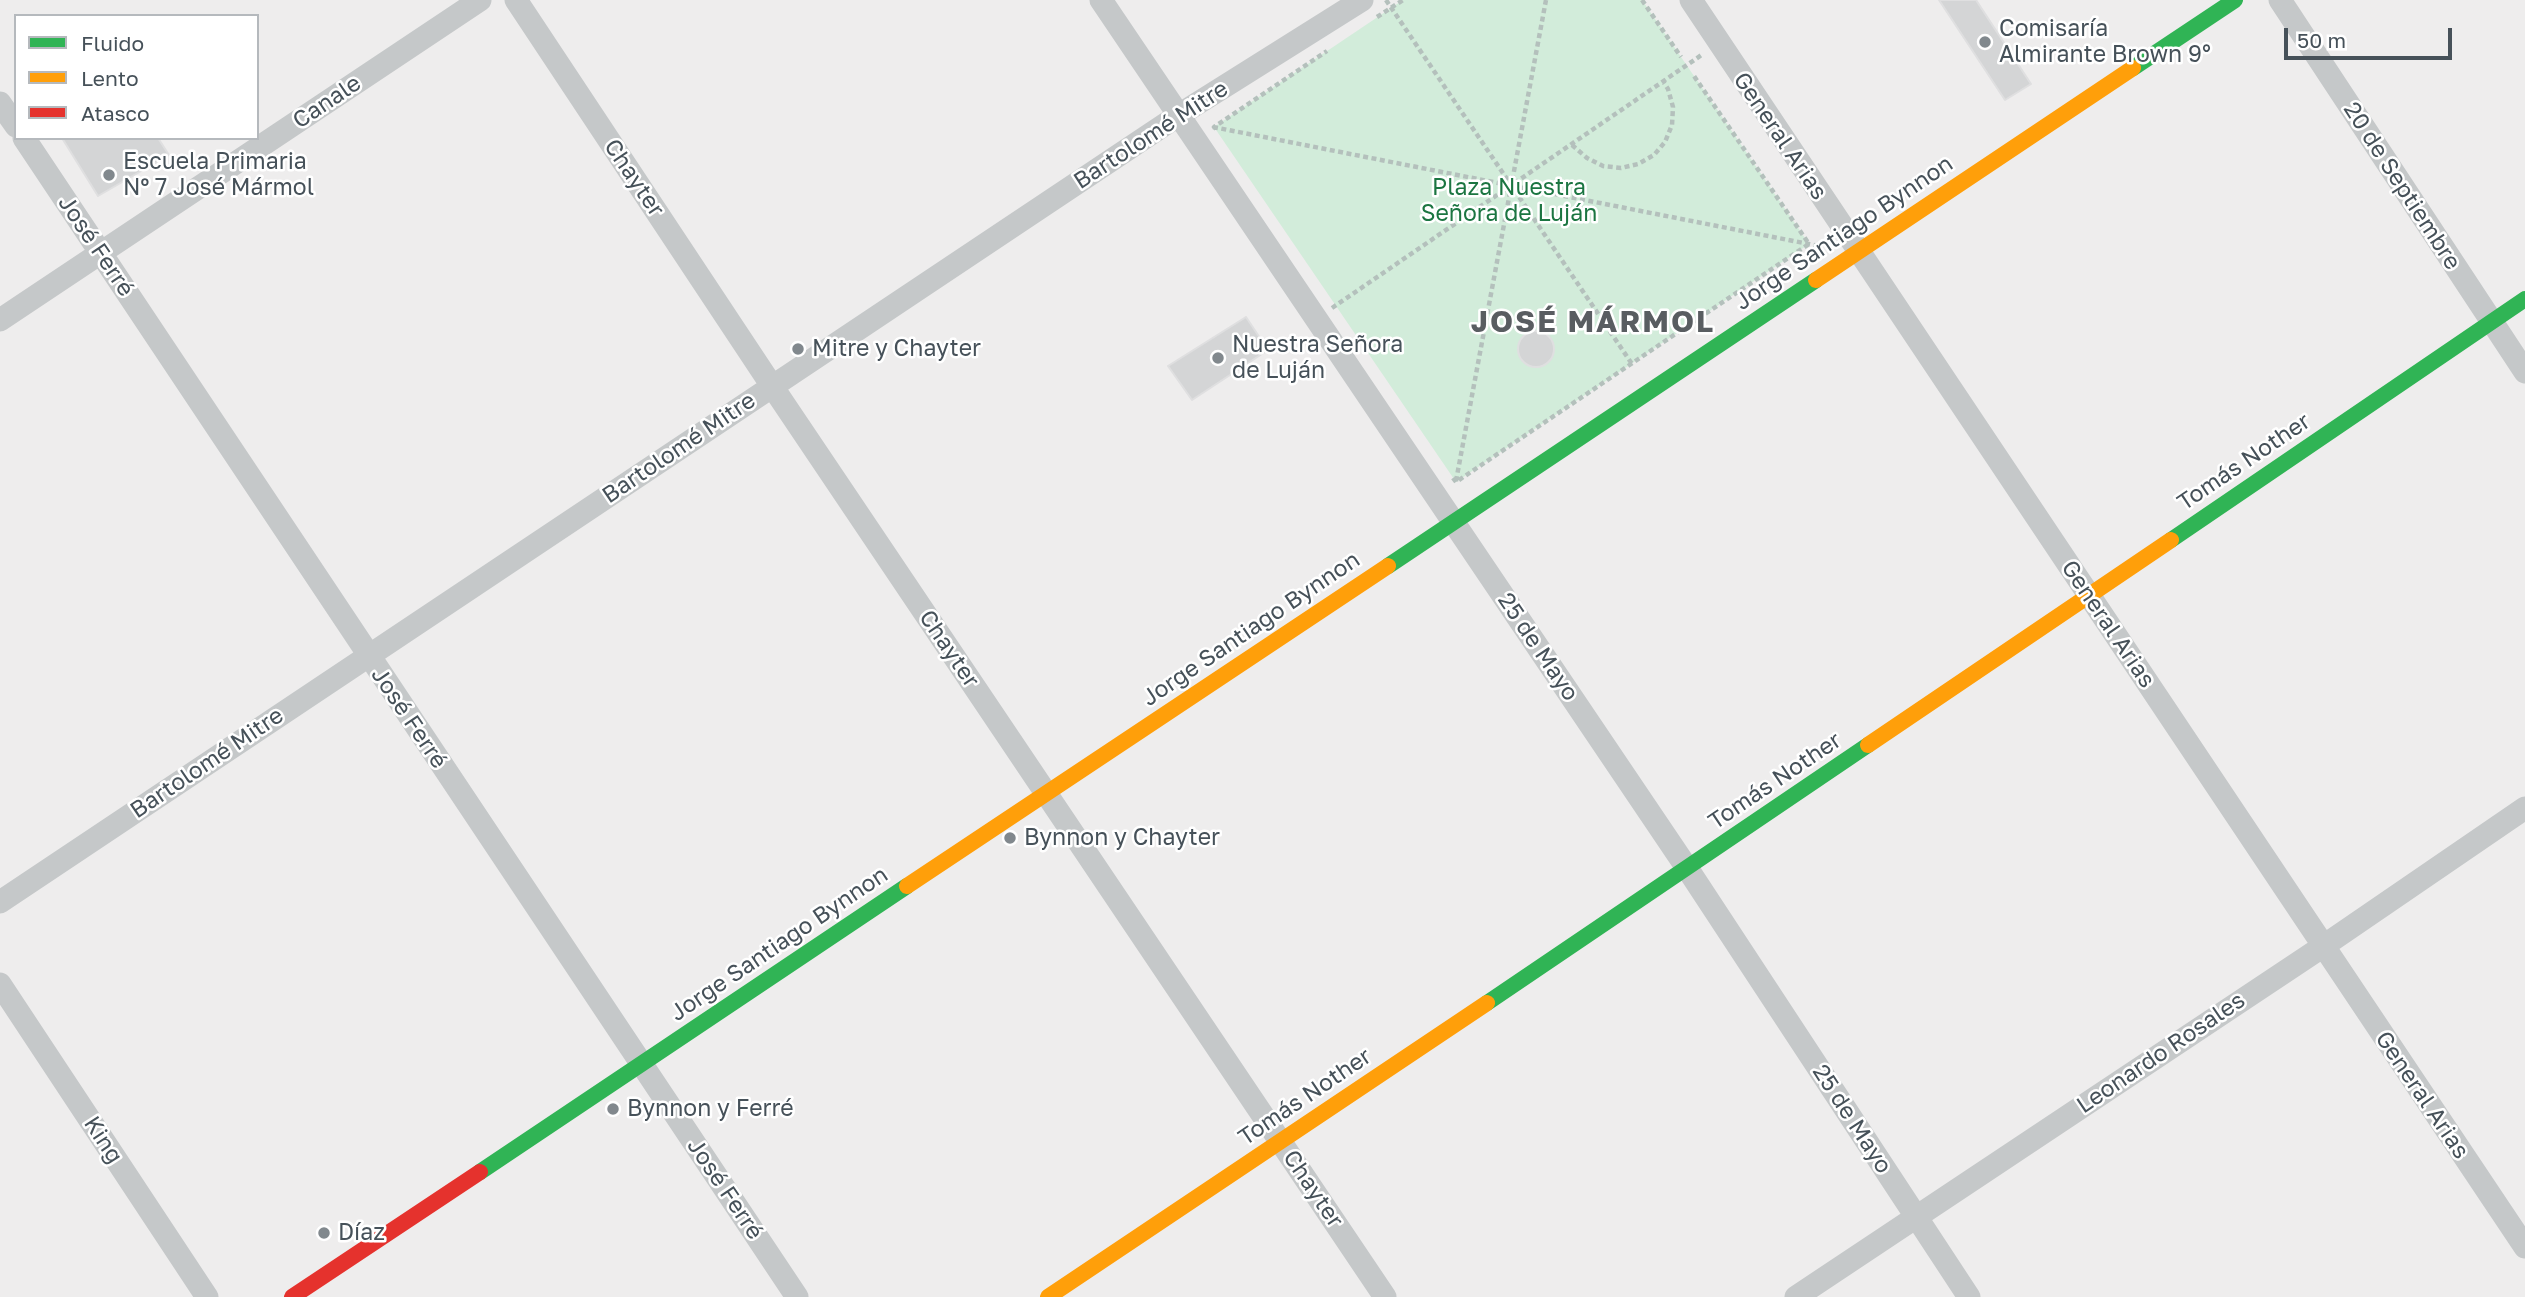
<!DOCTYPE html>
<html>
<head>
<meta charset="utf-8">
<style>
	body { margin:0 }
	#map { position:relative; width:2525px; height:1297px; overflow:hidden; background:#eeeded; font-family:"Golos Text",sans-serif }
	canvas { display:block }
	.legend { position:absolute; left:14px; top:14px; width:245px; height:126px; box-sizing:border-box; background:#fff; border:2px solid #b5b9bd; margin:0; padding:9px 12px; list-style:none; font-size:21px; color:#465159 }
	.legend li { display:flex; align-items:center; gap:14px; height:35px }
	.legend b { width:35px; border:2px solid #b5b9bd }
	.scale { position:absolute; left:2284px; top:28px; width:168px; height:32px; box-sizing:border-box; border:4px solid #465159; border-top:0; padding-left:9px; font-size:21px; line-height:24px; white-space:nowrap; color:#465159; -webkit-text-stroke:5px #fff; paint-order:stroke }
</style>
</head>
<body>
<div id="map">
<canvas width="2525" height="1297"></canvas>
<ul class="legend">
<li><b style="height:9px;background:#30b455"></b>Fluido</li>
<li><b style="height:9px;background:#ff9f0a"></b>Lento</li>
<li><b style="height:9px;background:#e5322d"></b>Atasco</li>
</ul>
<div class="scale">50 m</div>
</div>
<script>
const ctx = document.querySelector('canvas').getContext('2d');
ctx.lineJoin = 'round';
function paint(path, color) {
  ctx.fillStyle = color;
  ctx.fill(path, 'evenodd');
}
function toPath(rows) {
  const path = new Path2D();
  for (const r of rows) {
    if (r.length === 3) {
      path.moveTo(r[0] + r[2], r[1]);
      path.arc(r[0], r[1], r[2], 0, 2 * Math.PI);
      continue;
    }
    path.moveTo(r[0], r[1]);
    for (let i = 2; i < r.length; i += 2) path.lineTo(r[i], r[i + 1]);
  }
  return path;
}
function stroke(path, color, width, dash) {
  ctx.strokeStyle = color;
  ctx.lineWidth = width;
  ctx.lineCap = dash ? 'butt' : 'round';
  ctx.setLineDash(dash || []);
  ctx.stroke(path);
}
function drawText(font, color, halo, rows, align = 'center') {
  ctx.font = font + ' "Golos Text",sans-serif';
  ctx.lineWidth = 5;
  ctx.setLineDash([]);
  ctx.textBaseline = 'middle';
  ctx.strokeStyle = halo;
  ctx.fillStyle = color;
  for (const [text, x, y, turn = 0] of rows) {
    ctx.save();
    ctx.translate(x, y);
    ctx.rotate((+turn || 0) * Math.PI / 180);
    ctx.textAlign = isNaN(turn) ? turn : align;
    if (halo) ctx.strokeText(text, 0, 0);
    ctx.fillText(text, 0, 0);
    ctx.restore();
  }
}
paint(toPath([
	[1403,0,1642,0,1809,244,1456,482,1214,127]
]), '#d2ecda');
const building = toPath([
	[1939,0,1976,0,2031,84,2005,100,1939,0],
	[62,138,158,138,169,155,98,196,62,138],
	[1246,317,1268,350,1192,400,1168,366,1246,317],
	[1536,349,18]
]);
paint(building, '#d4d5d6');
stroke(building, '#dfdfe0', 2);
stroke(toPath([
	[1386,0,1632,364],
	[1642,0,1681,57],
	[1377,17,1403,0],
	[1213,127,1819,246],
	[1216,129,1214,127,1327,51],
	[1572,145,1587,158,1603,166,1621,168,1638,164,1654,155,1665,142,1672,125,1673,107,1668,89,1664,83],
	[1332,308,1703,54],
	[1453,478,1456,482,1809,244,1694,76],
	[1456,481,1546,0]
]), '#b4c0bc', 4.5, [5, 3.5]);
stroke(toPath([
	[516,0,772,386,1385,1297],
	[1101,0,1687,868,1969,1297],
	[1691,0,2525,1247],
	[2280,0,2525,372],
	[0,103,16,126],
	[24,138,797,1297],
	[0,320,480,0],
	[0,902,1179,115,1362,0],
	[0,984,207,1297],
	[1796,1297,2322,947,2525,808]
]), '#c5c8c9', 23);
stroke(toPath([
	[2133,68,2235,0],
	[2171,540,2525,299],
	[1388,566,1816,280],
	[1487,1003,1868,745],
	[480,1172,907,886]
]), '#30b455', 16);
stroke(toPath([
	[1816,280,2133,68],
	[1868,745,2171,540],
	[907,886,1388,566],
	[1048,1297,1487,1003]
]), '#ff9f0a', 16);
stroke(toPath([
	[292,1297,480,1172]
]), '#e5322d', 16);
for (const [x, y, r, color] of [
	[1985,42,7,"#81888d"],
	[109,175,7,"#81888d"],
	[798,349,7,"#81888d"],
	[1218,358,7,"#81888d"],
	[1010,838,7,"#81888d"],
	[613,1109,7,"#81888d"],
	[324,1233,7,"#81888d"]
]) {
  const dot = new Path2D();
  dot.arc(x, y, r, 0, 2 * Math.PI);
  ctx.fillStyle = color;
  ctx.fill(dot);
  stroke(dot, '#fff', 2.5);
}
drawText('23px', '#465159', '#fff', [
	["Comisaría",1999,29],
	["Almirante Brown 9°",1999,55],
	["Escuela Primaria",123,162],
	["Nº 7 José Mármol",123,188],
	["Nuestra Señora",1232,345],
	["de Luján",1232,371],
	["Mitre y Chayter",812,349],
	["Bynnon y Chayter",1024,838],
	["Bynnon y Ferré",627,1109],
	["Díaz",338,1233]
], 'left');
drawText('23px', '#465159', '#fff', [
	["Canale",327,102,-34],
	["Bartolomé Mitre",1151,135,-33],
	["General Arias",1780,136,56],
	["Chayter",634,178,56],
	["20 de Septiembre",2402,186,57],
	["Jorge Santiago Bynnon",1844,233,-34],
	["José Ferré",96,246,56],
	["Bartolomé Mitre",679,448,-34],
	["Tomás Nother",2244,462,-34],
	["General Arias",2108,624,56],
	["Jorge Santiago Bynnon",1251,629,-34],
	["25 de Mayo",1538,647,56],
	["Chayter",949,649,56],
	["José Ferré",409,718,56],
	["Bartolomé Mitre",207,763,-34],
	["Tomás Nother",1775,781,-34],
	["Jorge Santiago Bynnon",779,944,-34],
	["Leonardo Rosales",2161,1053,-34],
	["General Arias",2422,1095,56],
	["Tomás Nother",1305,1097,-34],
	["25 de Mayo",1852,1119,57],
	["King",103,1140,57],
	["José Ferré",725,1189,56],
	["Chayter",1313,1189,56]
]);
drawText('23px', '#1b7541', '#fff', [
	["Plaza Nuestra",1509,188],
	["Señora de Luján",1509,214]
]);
ctx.letterSpacing = '2px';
drawText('bold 30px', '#595d61', '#fff', [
	["JOSÉ MÁRMOL",1593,322]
]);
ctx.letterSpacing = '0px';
</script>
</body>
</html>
